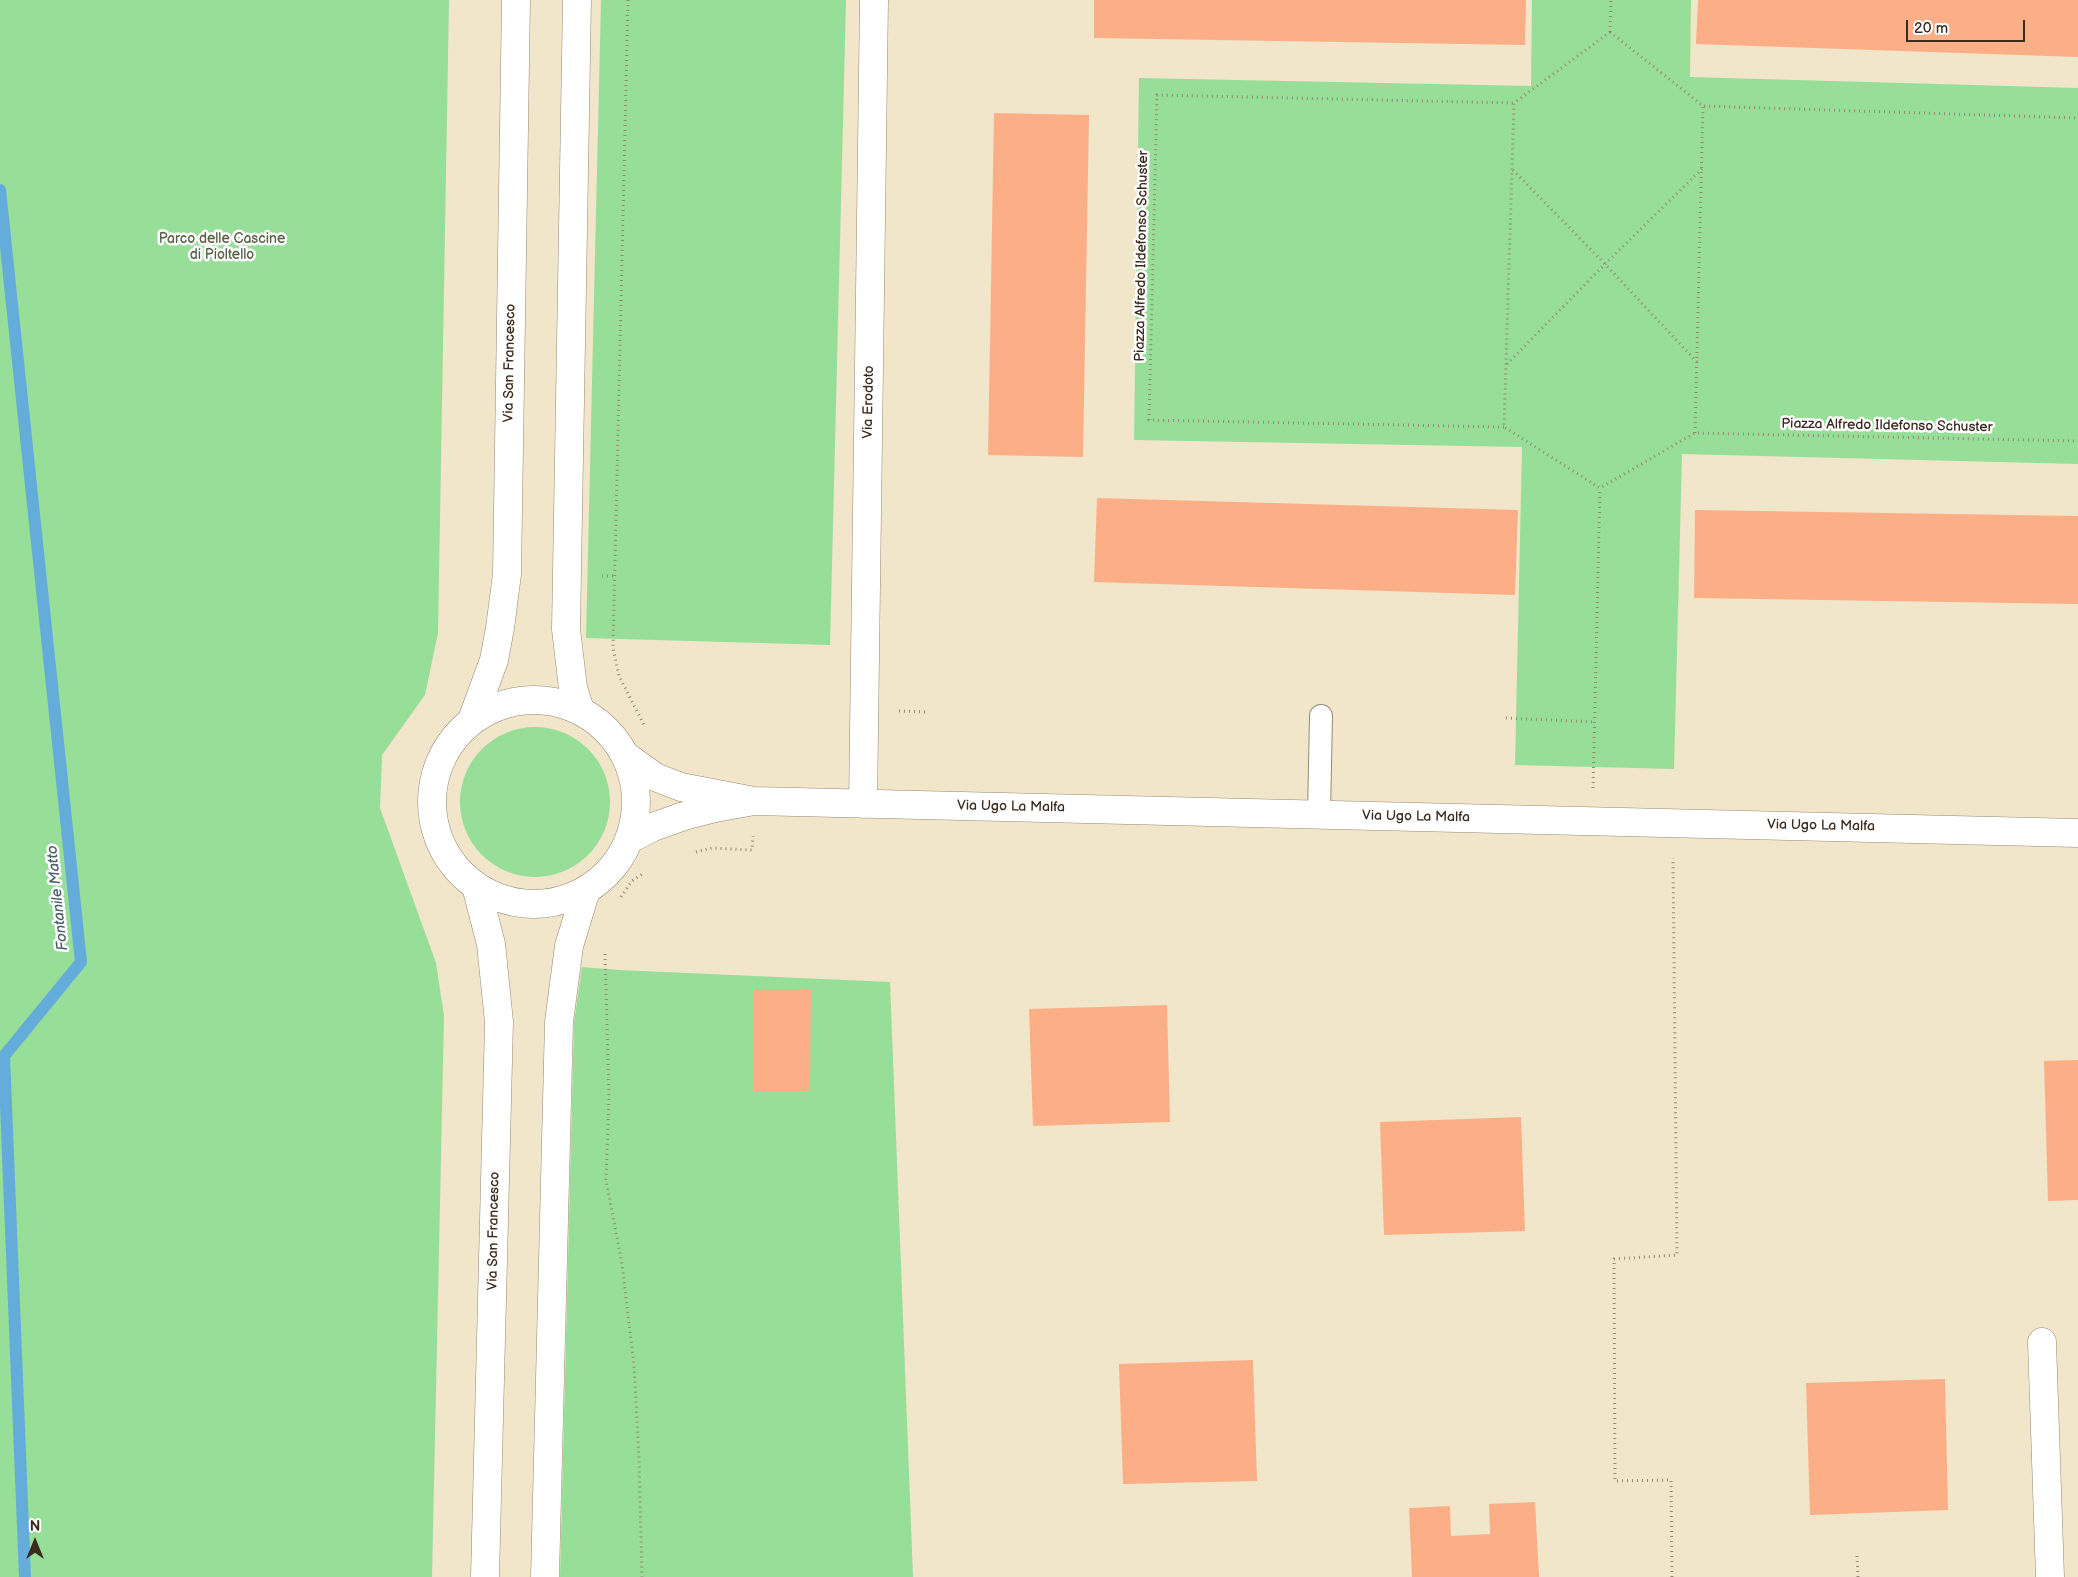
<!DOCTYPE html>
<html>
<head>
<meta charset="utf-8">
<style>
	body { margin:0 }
	#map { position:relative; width:2078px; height:1577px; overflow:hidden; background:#f1e5ca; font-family:"Balsamiq Sans",sans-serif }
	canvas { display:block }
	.north { position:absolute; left:10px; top:1517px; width:50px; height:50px; -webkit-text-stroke:4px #fff; paint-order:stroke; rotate:0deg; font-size:14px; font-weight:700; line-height:20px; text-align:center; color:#3b2a1e }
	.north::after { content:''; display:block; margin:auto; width:18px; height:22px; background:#3b2a1e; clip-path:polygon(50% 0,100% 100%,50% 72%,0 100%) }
	.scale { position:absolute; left:1906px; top:20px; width:119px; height:22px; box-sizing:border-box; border:2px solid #3b2a1e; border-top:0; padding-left:6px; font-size:15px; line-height:18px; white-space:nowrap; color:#3b2a1e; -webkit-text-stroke:4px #fff; paint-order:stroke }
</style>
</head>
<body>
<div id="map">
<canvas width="2078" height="1577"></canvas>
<div class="north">N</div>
<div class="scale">20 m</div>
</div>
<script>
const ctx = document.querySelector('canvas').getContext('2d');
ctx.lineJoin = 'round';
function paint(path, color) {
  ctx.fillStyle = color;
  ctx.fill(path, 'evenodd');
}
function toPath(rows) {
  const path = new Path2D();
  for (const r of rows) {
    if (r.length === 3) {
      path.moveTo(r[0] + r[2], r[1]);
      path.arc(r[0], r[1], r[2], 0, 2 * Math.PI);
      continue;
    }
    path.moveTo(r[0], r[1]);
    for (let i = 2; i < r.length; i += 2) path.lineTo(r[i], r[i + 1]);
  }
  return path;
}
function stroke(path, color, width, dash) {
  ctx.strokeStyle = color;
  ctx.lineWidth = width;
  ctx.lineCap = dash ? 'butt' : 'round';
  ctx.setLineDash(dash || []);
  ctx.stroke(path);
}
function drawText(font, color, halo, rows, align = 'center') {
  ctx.font = font + ' "Balsamiq Sans",sans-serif';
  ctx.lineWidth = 5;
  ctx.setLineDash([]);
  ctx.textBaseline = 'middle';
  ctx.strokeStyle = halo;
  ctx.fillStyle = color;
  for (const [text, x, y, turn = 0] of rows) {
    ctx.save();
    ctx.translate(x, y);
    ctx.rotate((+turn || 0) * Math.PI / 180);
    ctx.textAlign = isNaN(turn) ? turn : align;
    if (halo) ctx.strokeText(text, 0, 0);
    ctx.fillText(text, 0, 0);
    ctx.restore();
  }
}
paint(toPath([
	[0,0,449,0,438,633,425,695,382,755,380,808,436,963,444,1016,432,1577,0,1577],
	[601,0,846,0,830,645,586,638],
	[1532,0,1691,0,1690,77,2078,88,2078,464,1682,454,1674,769,1515,765,1522,447,1134,440,1139,78,1531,86],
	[535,802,75],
	[582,967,619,970,890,982,913,1577,560,1577,574,1023]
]), '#97de99');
stroke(toPath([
	[0,190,81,962,4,1056,25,1577]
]), '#64addb', 12);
paint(toPath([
	[1094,0,1526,0,1525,45,1094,38],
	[1698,0,2078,0,2078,57,1696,44],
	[994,113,1089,115,1083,457,988,455],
	[1097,498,1518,510,1515,595,1094,582],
	[1695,510,2078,516,2078,604,1694,598],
	[753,989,811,989,810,1091,753,1091],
	[1167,1005,1170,1122,1033,1126,1029,1009],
	[2078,1060,2078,1200,2048,1201,2044,1061],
	[1521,1117,1525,1231,1384,1235,1380,1122],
	[1253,1360,1257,1481,1123,1484,1119,1364],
	[1945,1379,1948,1510,1810,1515,1806,1383],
	[1535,1502,1539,1577,1412,1577,1409,1508,1450,1506,1451,1536,1490,1534,1489,1504]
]), '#fcaf87');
const service = toPath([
	[1319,815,1321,716]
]);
const minor = toPath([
	[626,756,655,777,681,787,754,801,715,808,684,816,653,827,630,839],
	[754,801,2078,833],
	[863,804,874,0],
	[2042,1342,2050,1577]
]);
const tertiary = toPath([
	[577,0,566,629,573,688,580,710],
	[534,802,102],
	[472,720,494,660,500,628,507,574,516,0],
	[476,886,491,944,499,1022,485,1577],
	[545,1577,559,1022,569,946,586,890]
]);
stroke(service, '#968874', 24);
stroke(minor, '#968874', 29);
stroke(tertiary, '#968874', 29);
stroke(toPath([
	[628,0,613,648,619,676,644,725],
	[1610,32,1514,103,1504,427,1600,488,1695,433,2078,441],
	[1610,32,1703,106,2078,118],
	[1610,32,1611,0],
	[1513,170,1605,264,1697,362],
	[1507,364,1605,264,1702,169],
	[1504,427,1149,420,1157,95,1514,103],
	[1695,433,1703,106],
	[602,576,614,576],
	[899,711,926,712],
	[1506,718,1595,722],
	[1593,788,1600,488],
	[696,852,712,848,752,850,753,836],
	[621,897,632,881,644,873],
	[605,954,609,1097,606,1180,622,1264,634,1365,639,1458,642,1577],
	[1857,1556,1858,1577],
	[1672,1577,1671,1480,1615,1481,1614,1259,1677,1255,1673,858]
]), '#968874', 3, [1, 4]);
stroke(service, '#fff', 22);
stroke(minor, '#fff', 28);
stroke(tertiary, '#fff', 28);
drawText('14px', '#576043', '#fff', [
	["Parco delle Cascine",222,239],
	["di Pioltello",222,255]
]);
drawText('14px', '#3b2a1e', '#fff', [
	["Piazza Alfredo Ildefonso Schuster",1142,256,-89],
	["Via San Francesco",510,363,-89],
	["Via Erodoto",869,402,-89],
	["Piazza Alfredo Ildefonso Schuster",1887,426,1],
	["Via Ugo La Malfa",1011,807,1],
	["Via Ugo La Malfa",1416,817,1],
	["Via Ugo La Malfa",1821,826,1],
	["Via San Francesco",494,1231,-89]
]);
drawText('italic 15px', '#4b5e6a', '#fff', [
	["Fontanile Matto",58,898,-96]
]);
</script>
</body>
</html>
